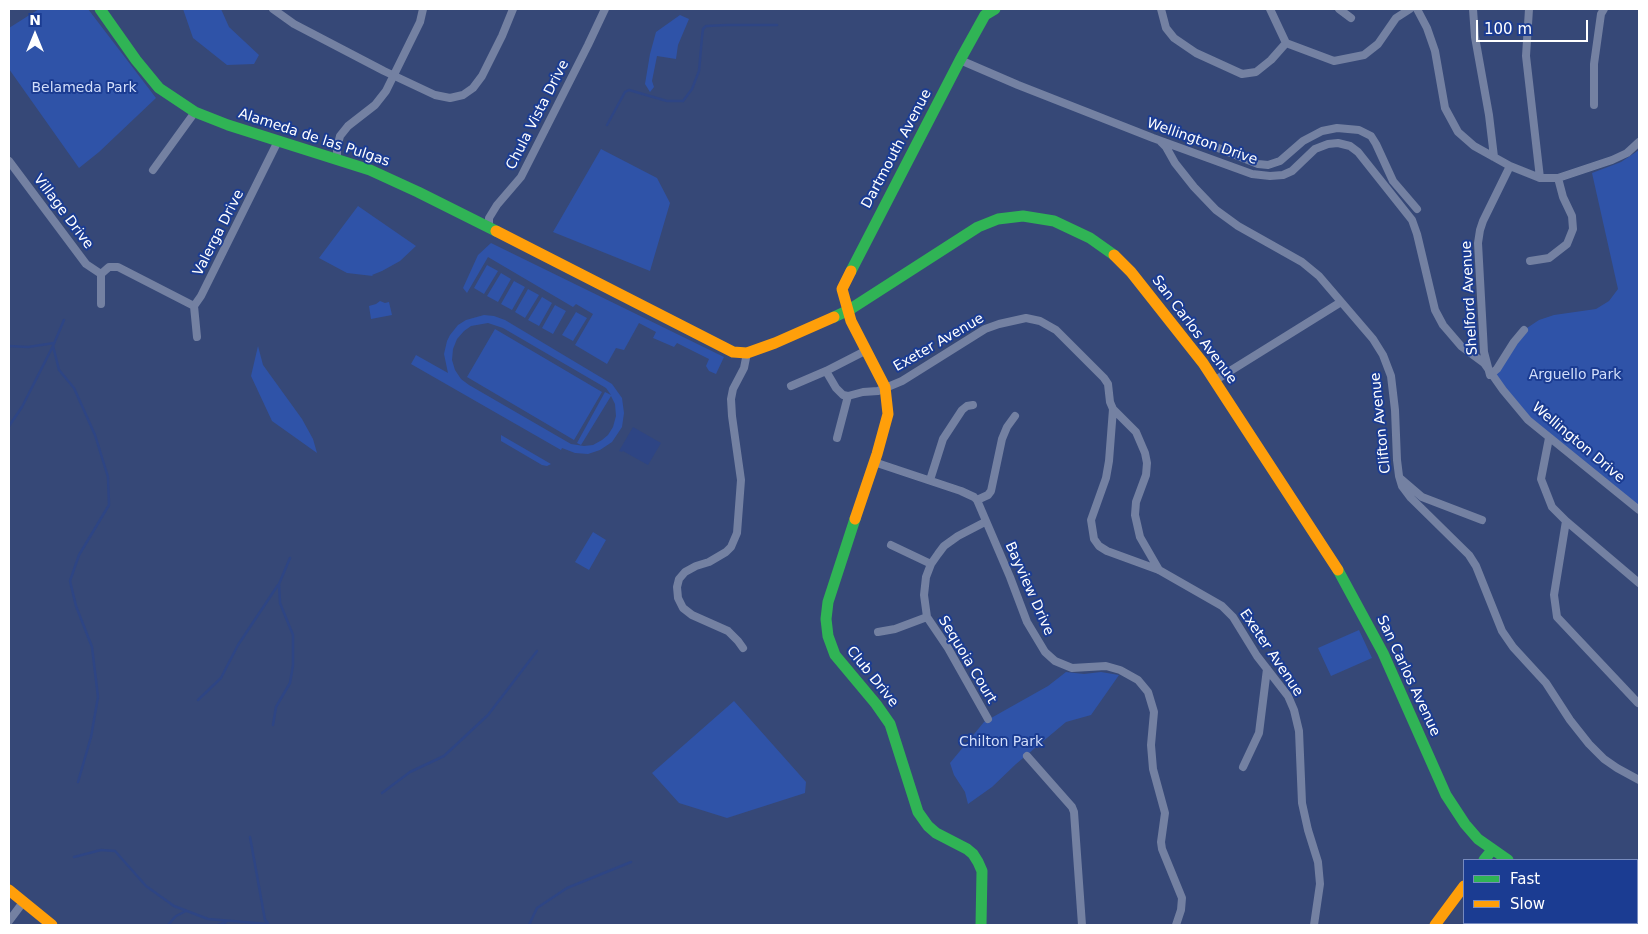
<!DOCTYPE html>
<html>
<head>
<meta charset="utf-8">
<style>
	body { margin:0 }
	#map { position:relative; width:1648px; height:934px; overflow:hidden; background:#364877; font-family:"DejaVu Sans",sans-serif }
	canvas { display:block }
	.frame { position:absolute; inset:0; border:10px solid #fff; pointer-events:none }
	.legend { position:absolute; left:1463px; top:859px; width:175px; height:65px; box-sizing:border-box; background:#1b3c92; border:1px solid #768abe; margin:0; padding:6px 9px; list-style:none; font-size:15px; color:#fff }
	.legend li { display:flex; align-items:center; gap:10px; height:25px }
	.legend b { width:25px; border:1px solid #768abe }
	.north { position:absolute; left:10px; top:10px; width:50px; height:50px; -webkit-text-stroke:4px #1b3c92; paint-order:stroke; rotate:0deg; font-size:14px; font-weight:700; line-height:20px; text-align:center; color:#fff }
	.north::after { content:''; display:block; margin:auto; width:18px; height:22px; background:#fff; clip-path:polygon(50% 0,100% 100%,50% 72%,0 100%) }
	.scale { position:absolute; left:1476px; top:20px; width:112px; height:22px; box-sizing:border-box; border:2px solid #fff; border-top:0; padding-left:6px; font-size:15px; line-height:18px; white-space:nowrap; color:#fff; -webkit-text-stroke:4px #1b3c92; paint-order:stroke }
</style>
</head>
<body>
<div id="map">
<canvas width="1648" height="934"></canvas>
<div class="frame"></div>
<ul class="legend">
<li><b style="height:6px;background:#30b455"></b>Fast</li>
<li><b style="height:6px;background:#ff9f0a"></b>Slow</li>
</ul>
<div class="north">N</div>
<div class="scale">100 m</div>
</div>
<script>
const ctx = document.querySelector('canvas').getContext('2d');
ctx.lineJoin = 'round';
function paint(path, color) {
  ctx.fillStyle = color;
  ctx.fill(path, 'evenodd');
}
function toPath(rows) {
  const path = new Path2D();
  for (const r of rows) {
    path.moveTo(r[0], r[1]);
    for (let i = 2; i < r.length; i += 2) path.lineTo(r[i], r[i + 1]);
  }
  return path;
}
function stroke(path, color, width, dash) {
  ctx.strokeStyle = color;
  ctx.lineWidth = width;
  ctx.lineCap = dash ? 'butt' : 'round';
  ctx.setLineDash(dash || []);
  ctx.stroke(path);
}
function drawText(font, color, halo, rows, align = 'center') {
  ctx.font = font + ' "DejaVu Sans",sans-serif';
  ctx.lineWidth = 4;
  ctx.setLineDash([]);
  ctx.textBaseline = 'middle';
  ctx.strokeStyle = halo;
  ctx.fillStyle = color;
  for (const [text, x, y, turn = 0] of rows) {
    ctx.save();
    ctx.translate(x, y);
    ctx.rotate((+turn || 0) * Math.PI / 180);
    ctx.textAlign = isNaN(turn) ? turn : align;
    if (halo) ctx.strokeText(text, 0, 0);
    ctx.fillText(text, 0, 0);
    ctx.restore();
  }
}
paint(toPath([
	[39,9,88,9,156,98,99,152,79,168,9,69,9,28],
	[183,9,221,9,229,27,259,55,254,64,227,65,193,38],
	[680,15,689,19,678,45,676,59,657,56,652,81,654,87,650,92,645,84,650,54,656,32],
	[601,149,657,178,670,203,650,271,553,232],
	[1639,150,1639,509,1549,438,1490,375,1524,330,1539,320,1554,315,1596,309,1609,301,1618,289,1592,173,1621,162],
	[358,206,416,246,400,261,382,271,372,275,373,276,347,273,319,258],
	[491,243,724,357,716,374,709,371,706,366,709,359,677,343,674,347,653,338,656,332,639,323,624,350,616,348,607,364,575,345,593,314,576,304,573,307,488,257,467,293,463,288,478,255],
	[487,265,498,271,484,294,474,288],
	[501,273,511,279,498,302,487,296],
	[514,281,525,287,512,310,501,304],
	[528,289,539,295,525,318,515,312],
	[542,297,552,303,539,326,528,320],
	[380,301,385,303,389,302,392,315,371,319,369,306,376,304],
	[555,305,566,311,553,334,542,328],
	[576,312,587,318,573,341,562,335],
	[484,315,494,316,505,320,612,384,622,398,624,413,622,427,612,442,600,450,588,454,575,453,562,448,561,450,411,364,416,355,448,373,444,354,447,341,450,335,458,325,466,320],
	[488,323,503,328,606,388,611,395,605,392,577,443,581,445,611,396,615,404,616,416,613,427,608,435,602,440,593,445,584,446,571,444,469,385,461,379,455,370,452,360,453,349,457,339,464,331,471,326],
	[495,329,602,392,574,440,467,377],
	[258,346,263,365,302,419,313,439,317,453,272,421,251,376],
	[501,435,551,464,547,466,542,465,501,441],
	[593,532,606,540,589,570,575,562],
	[1359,630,1372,658,1331,676,1318,648],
	[1066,672,1084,674,1101,672,1119,675,1091,715,1066,722,1016,764,992,787,968,804,965,792,954,775,950,763,984,722,1048,686],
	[734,701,806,782,805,793,727,818,679,803,652,773]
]), '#2f53a8');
paint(toPath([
	[633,427,661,443,648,465,623,451,622,452,619,451]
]), '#2e4584');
stroke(toPath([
	[607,125,625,92,629,90,667,101,683,101,692,89,699,71,702,37,703,29,706,26,727,25,777,25],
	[64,320,53,346,59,370,74,388,95,435,108,477,109,505,79,555,70,581,76,606,92,647,98,697,91,737,78,782],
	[9,346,28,347,54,343],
	[9,426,22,407,53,346],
	[198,700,221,678,238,645,278,585],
	[273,725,276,707,290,683,293,665,293,635,280,603,279,584,290,558],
	[382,793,410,772,444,756,488,715,537,651],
	[250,837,265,920,268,923],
	[74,857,101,850,115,851,146,886,174,906,208,919,268,924],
	[168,925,176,916,186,911],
	[218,925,226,922],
	[529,925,537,908,567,888,631,862]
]), '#2e4584', 2.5);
stroke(toPath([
	[273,9,294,24,384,71,435,95,450,98,463,95,473,88,482,76,502,36,513,9],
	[1161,9,1166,28,1174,38,1196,53,1242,74,1256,72,1271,60,1286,43,1334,61,1364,55,1378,44,1396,18,1410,9],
	[1270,9,1286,43],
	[1339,9,1351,18],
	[1417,9,1427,28,1435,51,1445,108,1458,132,1474,146,1510,166,1540,178,1558,178,1612,160,1627,153,1639,142],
	[1473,9,1475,37,1489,115,1494,157],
	[1529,9,1526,56,1540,178],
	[960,60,1018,85,1153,138,1252,174,1270,176,1283,175,1292,171,1315,149,1328,144,1338,143,1350,146,1358,152,1412,220,1417,234,1435,310,1443,325,1461,346,1484,363,1503,390,1528,420,1639,510],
	[1594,105,1594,64,1601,14,1604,9],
	[1198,140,1258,164,1268,165,1280,161,1303,141,1322,131,1337,128,1359,130,1371,136,1376,144,1393,181,1417,209],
	[1161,142,1166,147,1175,163,1194,187,1216,210,1238,226,1302,262,1319,276,1373,339,1383,355,1391,376,1395,410,1397,460,1399,476,1402,486,1411,498,1469,555,1476,566,1502,631,1513,647,1546,683,1570,720,1589,744,1604,759,1617,768,1639,780],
	[337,159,337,148,340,136,348,126,375,105,386,91,420,22,423,9],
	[9,161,86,264,101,274,101,304],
	[1510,166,1483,221,1480,230,1478,243,1484,352,1490,375,1497,369,1514,342,1524,330],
	[153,170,195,112],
	[489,228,489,218,497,205,521,177,588,45,605,9],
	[1530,261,1549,258,1567,244,1573,229,1572,216,1563,197,1558,178],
	[101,274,109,267,118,267,194,306],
	[197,337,194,306,201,296,278,141],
	[826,371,836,388,843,395,848,396,863,392,878,391,902,381,985,329,999,324,1026,318,1040,321,1056,330,1104,378,1108,384,1110,402,1113,409,1109,461,1106,478,1091,520,1094,539,1099,546,1107,551,1159,570,1222,606,1233,617,1257,656,1288,696,1294,710,1299,731,1302,803,1308,830,1318,862,1320,884,1314,925],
	[1214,381,1341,302],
	[791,386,826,371,867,350],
	[1113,409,1136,432,1145,453,1147,463,1146,475,1136,502,1135,515,1140,537,1159,570],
	[837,438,848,396],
	[1549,438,1541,479,1552,507,1566,521,1554,595,1557,617,1638,703],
	[874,462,961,491,974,497,977,500,1010,577,1027,622,1045,652,1055,661,1072,668,1106,666,1120,670,1138,680,1148,692,1154,712,1151,745,1153,769,1165,813,1161,842,1162,849,1182,898,1181,910,1176,925],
	[1401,479,1422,497,1482,520],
	[930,480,943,439,962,410,967,406,973,405],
	[977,500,988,495,991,491,1002,439,1007,427,1015,416],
	[1566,521,1639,583],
	[985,522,958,536,944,546,938,554,931,564,926,577,924,595,927,617,948,648,988,719],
	[891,545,931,564],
	[878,632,895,629,927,617],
	[743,648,738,641,728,631,692,615,683,608,678,598,677,587,679,579,685,572,696,566,709,562,726,552,731,547,737,533,741,480,732,416,731,399,733,389,744,368,747,353],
	[1027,756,1072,807,1074,812,1082,925],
	[1243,767,1259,733,1267,669],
	[9,921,24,901],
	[1513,925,1514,923],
	[1602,925,1604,923]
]), '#7481a2', 8);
stroke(toPath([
	[100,9,136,60,159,88,195,112,228,125,370,170,418,192,496,231],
	[851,271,960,60,985,15,995,9],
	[834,317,849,310,978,227,998,219,1023,216,1054,221,1090,238,1114,255],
	[855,519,828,602,826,619,828,636,835,655,876,704,890,724,918,812,928,826,936,833,967,849,973,854,978,862,982,871,981,925],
	[1338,570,1383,653,1446,795,1465,824,1478,839,1508,860],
	[1484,860,1492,850]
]), '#30b455', 11);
stroke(toPath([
	[496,231,733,352,747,353,775,343,834,317],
	[1114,255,1131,272,1203,363,1338,570],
	[851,271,842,289,851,321,885,387,888,414,877,454,855,519],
	[1637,888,1639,888],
	[9,890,52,925],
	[1435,925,1464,886]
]), '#ff9f0a', 11);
drawText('14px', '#d2defa', '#1b3c92', [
	["Belameda Park",84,88],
	["Arguello Park",1575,375],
	["Chilton Park",1001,742]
]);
drawText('14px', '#fff', '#1b3c92', [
	["Chula Vista Drive",538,115,-63],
	["Alameda de las Pulgas",314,138,18],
	["Wellington Drive",1202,142,19],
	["Dartmouth Avenue",897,149,-62],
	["Village Drive",63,212,53],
	["Valerga Drive",219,233,-63],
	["Shelford Avenue",1470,298,-93],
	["San Carlos Avenue",1194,330,53],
	["Exeter Avenue",939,343,-30],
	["Clifton Avenue",1381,423,-96],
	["Wellington Drive",1578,443,40],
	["Bayview Drive",1029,589,66],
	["Exeter Avenue",1271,653,56],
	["Sequoia Court",967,660,59],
	["San Carlos Avenue",1408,676,65],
	["Club Drive",872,677,51]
]);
</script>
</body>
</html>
